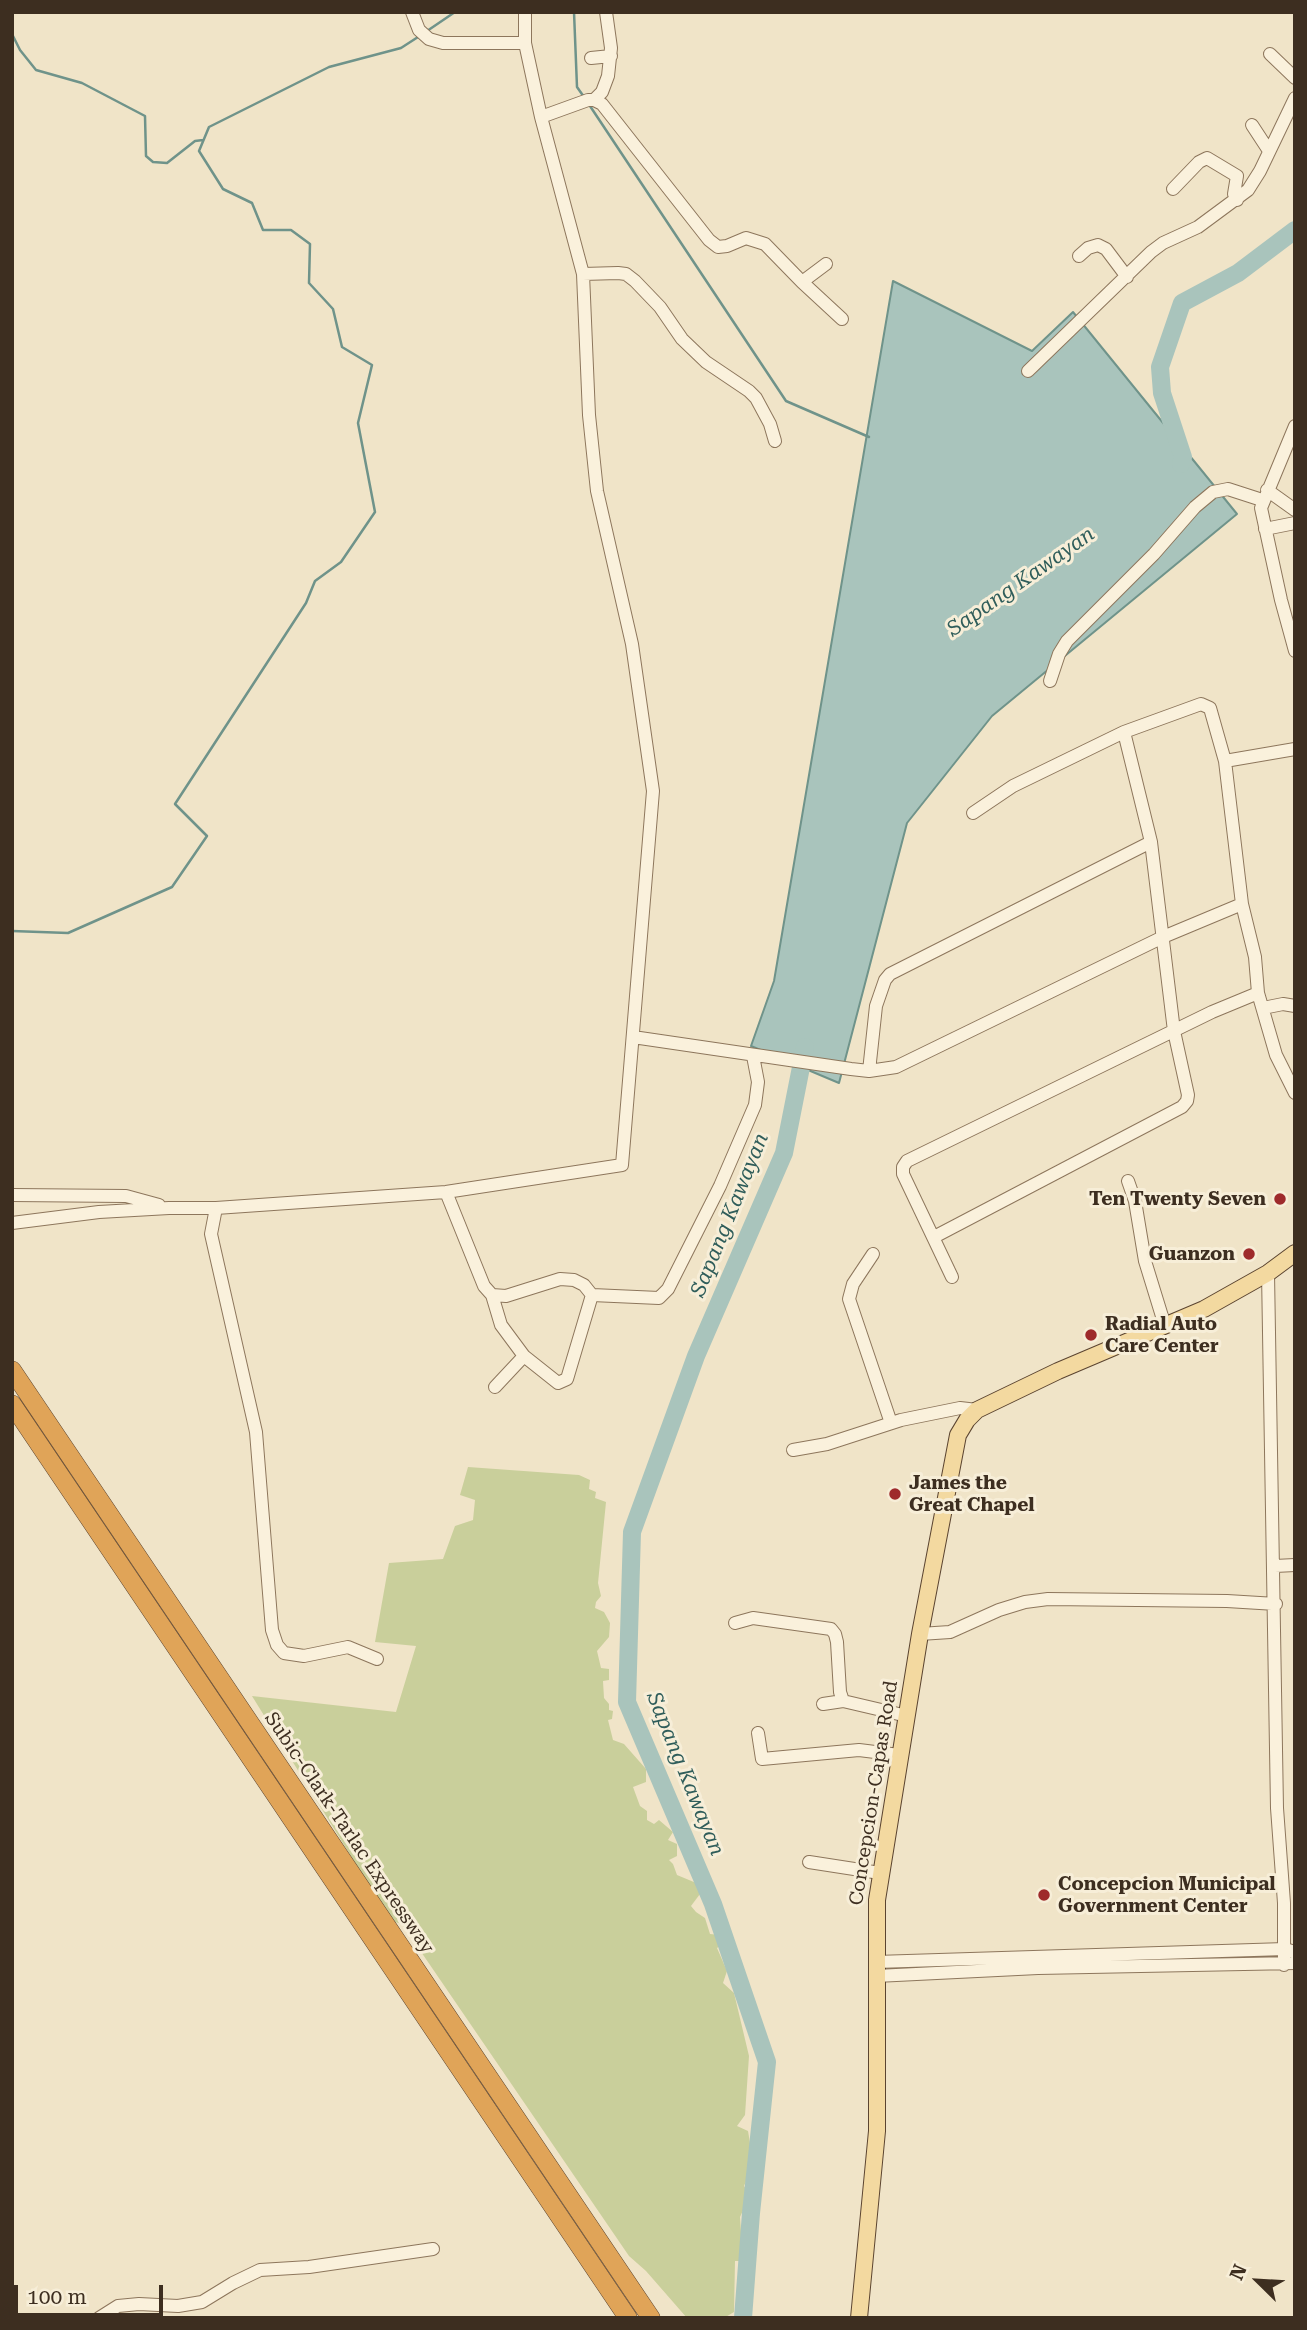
<!DOCTYPE html>
<html>
<head>
<meta charset="utf-8">
<style>
	body { margin:0 }
	#map { position:relative; width:1307px; height:2330px; overflow:hidden; background:#f0e4c8; font-family:"Roboto Serif",serif }
	canvas { display:block }
	.frame { position:absolute; inset:0; border:14px solid #3d2e20; pointer-events:none }
	.north { position:absolute; left:1223px; top:2246px; width:70px; height:70px; -webkit-text-stroke:5px #f7eed8; paint-order:stroke; rotate:294deg; font-size:19px; font-weight:700; line-height:28px; text-align:center; color:#3d2e20 }
	.north::after { content:''; display:block; margin:auto; width:24px; height:32px; background:#3d2e20; clip-path:polygon(50% 0,100% 100%,50% 72%,0 100%) }
	.scale { position:absolute; left:14px; top:2285px; width:149px; height:32px; box-sizing:border-box; border:4px solid #3d2e20; border-top:0; padding-left:9px; font-size:21px; line-height:24px; white-space:nowrap; color:#3d2e20; -webkit-text-stroke:5px #f7eed8; paint-order:stroke }
</style>
</head>
<body>
<div id="map">
<canvas width="1307" height="2330"></canvas>
<div class="frame"></div>
<div class="north">N</div>
<div class="scale">100 m</div>
</div>
<script>
const ctx = document.querySelector('canvas').getContext('2d');
ctx.lineJoin = 'round';
function paint(path, color) {
  ctx.fillStyle = color;
  ctx.fill(path, 'evenodd');
}
function toPath(rows) {
  const path = new Path2D();
  for (const r of rows) {
    path.moveTo(r[0], r[1]);
    for (let i = 2; i < r.length; i += 2) path.lineTo(r[i], r[i + 1]);
  }
  return path;
}
function stroke(path, color, width, dash) {
  ctx.strokeStyle = color;
  ctx.lineWidth = width;
  ctx.lineCap = dash ? 'butt' : 'round';
  ctx.setLineDash(dash || []);
  ctx.stroke(path);
}
function drawText(font, color, halo, rows, align = 'center') {
  ctx.font = font + ' "Roboto Serif",serif';
  ctx.lineWidth = 6;
  ctx.setLineDash([]);
  ctx.textBaseline = 'middle';
  ctx.strokeStyle = halo;
  ctx.fillStyle = color;
  for (const [text, x, y, turn = 0] of rows) {
    ctx.save();
    ctx.translate(x, y);
    ctx.rotate((+turn || 0) * Math.PI / 180);
    ctx.textAlign = isNaN(turn) ? turn : align;
    if (halo) ctx.strokeText(text, 0, 0);
    ctx.fillText(text, 0, 0);
    ctx.restore();
  }
}
paint(toPath([
	[468,1467,579,1475,590,1480,589,1489,596,1492,595,1498,606,1502,598,1583,601,1596,596,1602,595,1608,604,1612,610,1623,609,1637,597,1651,601,1668,609,1669,609,1680,603,1681,604,1698,609,1704,609,1710,613,1711,612,1719,608,1720,613,1740,624,1744,646,1769,646,1782,633,1787,640,1806,647,1811,647,1820,654,1824,659,1820,673,1832,668,1840,677,1844,677,1856,669,1860,673,1864,677,1875,701,1885,703,1890,691,1906,696,1912,705,1918,710,1934,720,1935,723,1944,717,1948,727,1971,723,1983,734,1993,749,2056,745,2115,737,2126,748,2131,752,2155,748,2169,752,2172,751,2178,747,2179,744,2186,750,2195,740,2217,743,2261,735,2261,734,2312,724,2318,687,2318,646,2271,629,2256,402,1924,391,1921,252,1696,396,1712,416,1646,375,1642,389,1563,443,1559,455,1526,473,1520,475,1500,460,1495]
]), '#c9cf9b');
const water = toPath([
	[893,281,1032,351,1073,312,1237,514,992,716,907,823,839,1083,751,1046,774,981,893,281]
]);
paint(water, '#a9c4bc');
stroke(water, '#6f938a', 2);
stroke(toPath([
	[574,12,577,87,584,97],
	[427,31,455,12],
	[12,34,20,50,36,70,82,83,145,116,146,156,153,162,167,163,195,141,203,140],
	[590,106,786,401,869,437],
	[12,931,68,933,172,887,207,836,175,804,306,603,315,581,341,562,375,512,358,423,372,365,342,347,333,309,309,283,310,244,291,230,263,230,252,203,223,189,199,151,209,127,329,67,401,48,418,37]
]), '#6f938a', 2.5);
stroke(toPath([
	[1181,464,1183,457,1162,393,1160,367,1182,303,1238,273,1295,230],
	[743,2318,751,2213,767,2062,713,1904,627,1702,632,1532,696,1356,784,1153,805,1047]
]), '#a9c4bc', 18);
const minor = toPath([
	[525,43,525,12],
	[1270,54,1295,78],
	[591,58,611,56],
	[594,100,602,92,608,76,611,48,606,12],
	[541,117,588,100,594,100,602,104,709,240,718,247,727,246,746,238,765,244,802,282,842,319],
	[1252,125,1269,151],
	[1173,189,1199,162,1207,158,1237,176,1234,194,1237,200],
	[1079,256,1088,248,1098,245,1106,249,1127,277],
	[583,274,618,273,626,274,635,281,660,307,682,339,706,362,749,391,756,398,770,424,775,441],
	[802,282,826,264],
	[1028,371,1151,252,1163,243,1198,227,1248,190,1260,171,1295,98],
	[1295,426,1261,508,1281,600,1295,651],
	[1267,490,1295,510],
	[1265,529,1295,523],
	[1050,681,1059,654,1067,641,1154,554,1195,507,1213,492,1228,489,1262,500],
	[1225,761,1295,749],
	[973,813,1013,786,1124,732,1201,704,1210,708,1225,761,1242,904,1255,957,1258,993,1276,1055,1295,1093],
	[1263,1008,1283,1004,1295,1006],
	[633,1037,851,1069,869,1071,896,1067,1163,937,1242,904],
	[869,1071,876,1006,885,980,890,974,1151,842],
	[1128,1181,1135,1201,1145,1261,1165,1326],
	[446,1192,484,1286,492,1295,506,1296,560,1279,574,1280,584,1285,592,1295,567,1379,558,1383,524,1356,495,1387],
	[12,1195,126,1196,159,1205],
	[216,1208,211,1234,256,1432,272,1630,277,1645,284,1653,304,1656,348,1647,377,1659],
	[12,1223,99,1212,169,1208,216,1208,446,1192,622,1165,653,791,632,644,597,491,589,415,583,274,541,117,525,43,443,43,429,39,419,30,412,12],
	[934,1237,1182,1107,1187,1101,1188,1095,1174,1031,1151,842,1124,732],
	[873,1254,853,1284,849,1299,891,1423],
	[1268,1273,1277,1808,1284,1903,1284,1965],
	[952,1277,903,1174,903,1167,907,1161,1212,1012,1258,993],
	[492,1295,501,1325,524,1356],
	[592,1295,659,1298,668,1289,720,1186,755,1105,758,1082,753,1056],
	[793,1450,827,1444,901,1420,960,1408,977,1410],
	[1275,1566,1295,1565],
	[735,1623,753,1618,831,1629,835,1634,837,1642,840,1692,843,1701,907,1716],
	[920,1634,950,1632,999,1610,1025,1602,1048,1599,1227,1601,1276,1604],
	[823,1704,843,1701],
	[758,1733,762,1759,859,1750,899,1755],
	[809,1862,880,1873],
	[876,1962,1285,1949,1295,1952],
	[876,1976,1038,1968,1295,1963],
	[99,2318,118,2306,139,2304,178,2306,202,2302,233,2283,260,2270,309,2267,433,2249]
]);
const major = toPath([
	[859,2318,877,2131,877,1900,920,1634,958,1435,967,1420,977,1410,1058,1371,1204,1309,1268,1273,1295,1253]
]);
const highway = toPath([
	[12,1370,651,2318],
	[12,1404,628,2318]
]);
stroke(minor, '#8d765c', 14);
stroke(major, '#5b4430', 18);
stroke(highway, '#5b4430', 19);
stroke(minor, '#faf1dc', 12);
stroke(major, '#f3d9a0', 16);
stroke(highway, '#e0a458', 18);
for (const [x, y, r, color] of [
	[1280,1199,7,"#9e2a2b"],
	[1249,1254,7,"#9e2a2b"],
	[1091,1335,7,"#9e2a2b"],
	[895,1494,7,"#9e2a2b"],
	[1044,1895,7,"#9e2a2b"]
]) {
  const dot = new Path2D();
  dot.arc(x, y, r, 0, 2 * Math.PI);
  ctx.fillStyle = color;
  ctx.fill(dot);
  stroke(dot, '#f7eed8', 2.5);
}
drawText('bold 19px', '#3d2e20', '#f7eed8', [
	["Ten Twenty Seven",1266,1199,"right"],
	["Guanzon",1235,1254,"right"],
	["Radial Auto",1105,1324],
	["Care Center",1105,1346],
	["James the",909,1483],
	["Great Chapel",909,1505],
	["Concepcion Municipal",1058,1884],
	["Government Center",1058,1906]
], 'left');
drawText('19px', '#3d2e20', '#f7eed8', [
	["Concepcion-Capas Road",874,1793,-81],
	["Subic-Clark-Tarlac Expressway",349,1833,56]
]);
drawText('italic 21px', '#2f5d5a', '#f7eed8', [
	["Sapang Kawayan",1021,582,-35],
	["Sapang Kawayan",730,1215,-68],
	["Sapang Kawayan",685,1774,68]
]);
</script>
</body>
</html>
